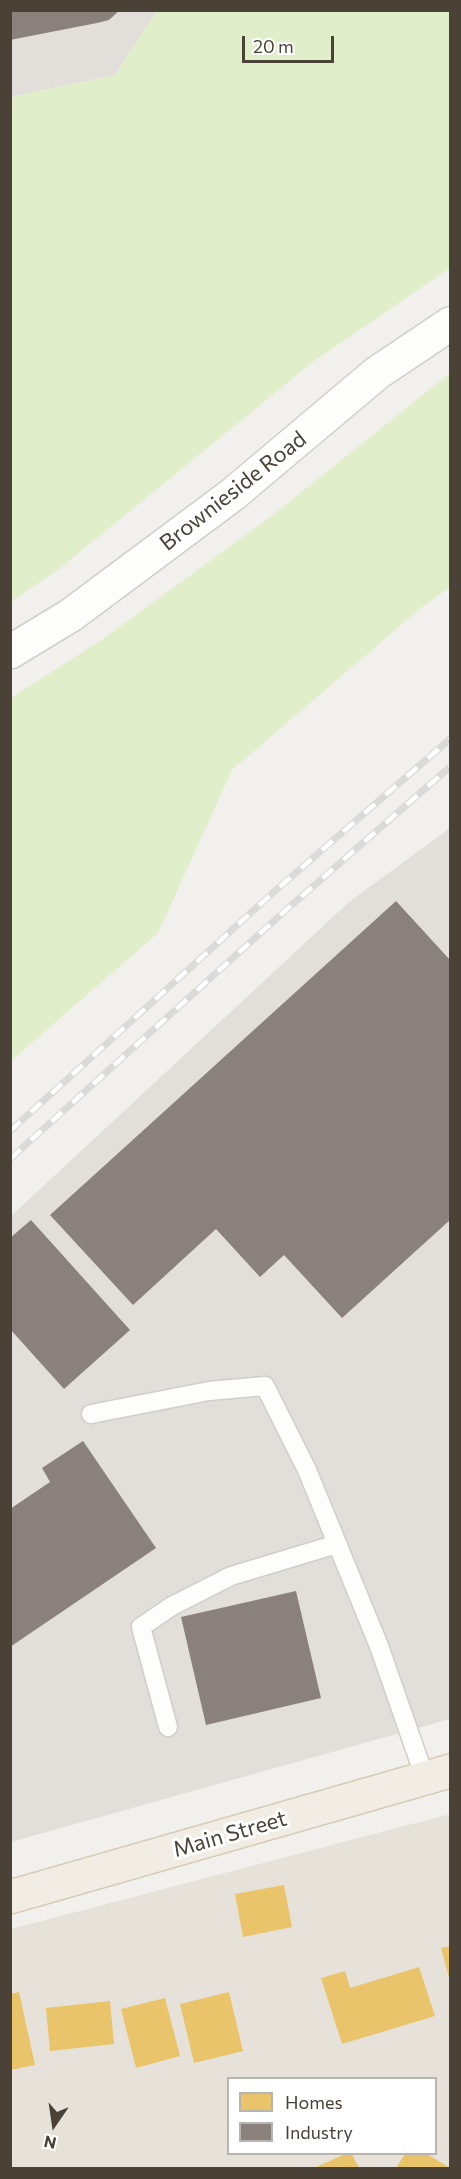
<!DOCTYPE html>
<html>
<head>
<meta charset="utf-8">
<style>
	body { margin:0 }
	#map { position:relative; width:461px; height:2179px; overflow:hidden; background:#f2f0ec; font-family:Commissioner,sans-serif }
	canvas { display:block }
	.frame { position:absolute; inset:0; border:12px solid #4a4236; pointer-events:none }
	.legend { position:absolute; left:227px; top:2077px; width:210px; height:78px; box-sizing:border-box; background:#fff; border:2px solid #b7b3af; margin:0; padding:8px 10px; list-style:none; font-size:18px; color:#4a4236 }
	.legend li { display:flex; align-items:center; gap:12px; height:30px }
	.legend b { width:30px; border:2px solid #b7b3af }
	.north { position:absolute; left:24px; top:2095px; width:60px; height:60px; -webkit-text-stroke:4px #fff; paint-order:stroke; rotate:193deg; font-size:16px; font-weight:700; line-height:24px; text-align:center; color:#4a4236 }
	.north::after { content:''; display:block; margin:auto; width:21px; height:27px; background:#4a4236; clip-path:polygon(50% 0,100% 100%,50% 72%,0 100%) }
	.scale { position:absolute; left:242px; top:36px; width:92px; height:27px; box-sizing:border-box; border:3px solid #4a4236; border-top:0; padding-left:8px; font-size:18px; line-height:21px; white-space:nowrap; color:#4a4236; -webkit-text-stroke:4px #fff; paint-order:stroke }
</style>
</head>
<body>
<div id="map">
<canvas width="461" height="2179"></canvas>
<div class="frame"></div>
<ul class="legend">
<li><b style="height:16px;background:#e9c46a"></b>Homes</li>
<li><b style="height:16px;background:#8a817c"></b>Industry</li>
</ul>
<div class="north">N</div>
<div class="scale">20 m</div>
</div>
<script>
const ctx = document.querySelector('canvas').getContext('2d');
ctx.lineJoin = 'round';
function paint(path, color) {
  ctx.fillStyle = color;
  ctx.fill(path, 'evenodd');
}
function toPath(rows) {
  const path = new Path2D();
  for (const r of rows) {
    path.moveTo(r[0], r[1]);
    for (let i = 2; i < r.length; i += 2) path.lineTo(r[i], r[i + 1]);
  }
  return path;
}
function stroke(path, color, width, dash) {
  ctx.strokeStyle = color;
  ctx.lineWidth = width;
  ctx.lineCap = dash ? 'butt' : 'round';
  ctx.setLineDash(dash || []);
  ctx.stroke(path);
}
function drawText(font, color, halo, rows, align = 'center') {
  ctx.font = font + ' Commissioner,sans-serif';
  ctx.lineWidth = 6;
  ctx.setLineDash([]);
  ctx.textBaseline = 'middle';
  ctx.strokeStyle = halo;
  ctx.fillStyle = color;
  for (const [text, x, y, turn = 0] of rows) {
    ctx.save();
    ctx.translate(x, y);
    ctx.rotate((+turn || 0) * Math.PI / 180);
    ctx.textAlign = isNaN(turn) ? turn : align;
    if (halo) ctx.strokeText(text, 0, 0);
    ctx.fillText(text, 0, 0);
    ctx.restore();
  }
}
paint(toPath([
	[450,1814,450,2168,11,2168,11,1929],
	[228,2078,436,2078,436,2154,228,2154]
]), '#e7e2d9');
paint(toPath([
	[10,11,157,11,115,75,11,97],
	[450,828,450,1719,11,1842,11,1216,349,902]
]), '#e2dfda');
paint(toPath([
	[157,11,450,11,450,268,314,361,59,569,11,602,11,97,115,75],
	[450,373,450,587,422,607,232,770,158,933,11,1061,11,698,100,641,269,518]
]), '#e0eeca');
paint(toPath([
	[284,1885,292,1927,243,1937,235,1894],
	[450,1946,450,1981,441,1948],
	[419,1967,435,2016,342,2044,321,1978,345,1971,350,1988],
	[19,1992,35,2065,10,2070,10,1994],
	[229,1992,243,2051,194,2063,180,2004],
	[165,1998,180,2056,136,2068,121,2009],
	[110,2001,114,2044,50,2051,46,2008],
	[345,2154,352,2154,359,2168,314,2168],
	[405,2154,427,2154,450,2168,396,2168]
]), '#e9c46a');
paint(toPath([
	[10,10,120,10,109,20,97,23,10,40],
	[396,901,450,960,450,1220,342,1318,284,1255,260,1277,216,1229,133,1305,50,1215],
	[31,1220,130,1330,64,1389,10,1329,10,1238],
	[83,1441,156,1548,10,1647,10,1509,50,1482,42,1468],
	[296,1591,321,1698,206,1725,181,1617]
]), '#8a817c');
const lane = toPath([
	[91,1414,209,1391,265,1386,307,1470,379,1646,425,1778],
	[168,1727,141,1627,172,1606,231,1576,337,1544]
]);
const street = toPath([
	[10,652,71,615,232,495,377,373,450,324]
]);
const primary = toPath([
	[10,1897,450,1771]
]);
stroke(lane, '#d0cec9', 21);
stroke(street, '#d0cec9', 36);
stroke(primary, '#d6ccb7', 36);
stroke(lane, '#fdfdfc', 18);
stroke(street, '#fdfdfc', 33);
stroke(primary, '#f2ede4', 33);
const rail = toPath([
	[10,1131,276,890,450,739],
	[10,1159,286,910,450,767]
]);
stroke(rail, '#dadad9', 7);
stroke(rail, '#fff', 4.5, [14]);
drawText('22px', '#4a4236', '#fff', [
	["Brownieside Road",233,491,-38],
	["Main Street",230,1834,-16]
]);
</script>
</body>
</html>
